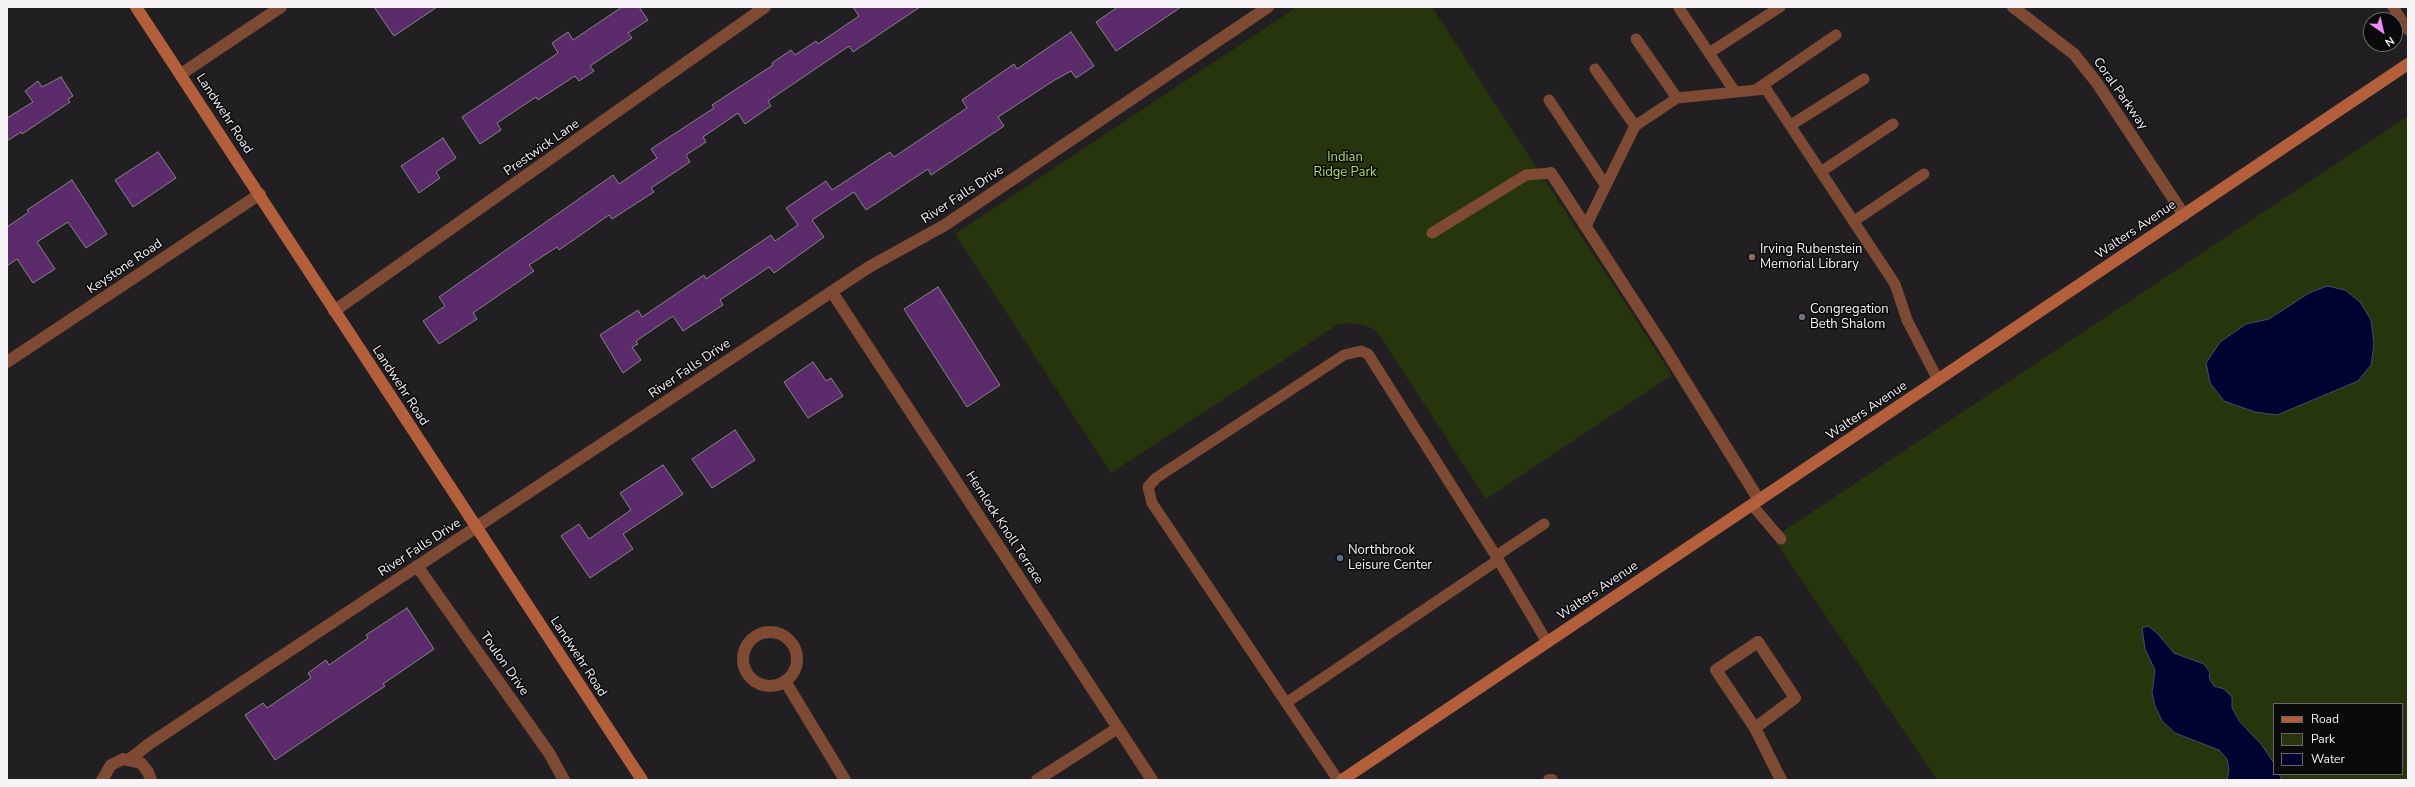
<!DOCTYPE html>
<html>
<head>
<meta charset="utf-8">
<style>
	body { margin:0 }
	#map { position:relative; width:2415px; height:787px; overflow:hidden; background:#221f22; font-family:"Nunito Sans",sans-serif }
	canvas { display:block }
	.frame { position:absolute; inset:0; border:8px solid #f6f4f6; pointer-events:none }
	.legend { position:absolute; left:2273px; top:703px; width:130px; height:72px; box-sizing:border-box; background:#0a090b; border:1px solid #686769; margin:0; padding:5px 7px; list-style:none; font-size:12px; color:#f6f4f6 }
	.legend li { display:flex; align-items:center; gap:8px; height:20px }
	.legend b { width:20px; border:1px solid #686769 }
	.north { position:absolute; left:2363px; top:12px; width:40px; height:40px; box-sizing:border-box; background:#0a090b; border:1px solid #686769; border-radius:50%; rotate:146deg; font-size:11px; font-weight:700; line-height:16px; text-align:center; color:#f6f4f6 }
	.north::after { content:''; display:block; margin:auto; width:14px; height:18px; background:#ed8cf9; clip-path:polygon(50% 0,100% 100%,50% 72%,0 100%) }
</style>
</head>
<body>
<div id="map">
<canvas width="2415" height="787"></canvas>
<div class="frame"></div>
<ul class="legend">
<li><b style="height:5px;background:#b35f3b"></b>Road</li>
<li><b style="height:11px;background:#27350c"></b>Park</li>
<li><b style="height:11px;background:#000230"></b>Water</li>
</ul>
<div class="north">N</div>
</div>
<script>
const ctx = document.querySelector('canvas').getContext('2d');
ctx.lineJoin = 'round';
function paint(path, color) {
  ctx.fillStyle = color;
  ctx.fill(path, 'evenodd');
}
function toPath(rows) {
  const path = new Path2D();
  for (const r of rows) {
    if (r.length === 3) {
      path.moveTo(r[0] + r[2], r[1]);
      path.arc(r[0], r[1], r[2], 0, 2 * Math.PI);
      continue;
    }
    path.moveTo(r[0], r[1]);
    for (let i = 2; i < r.length; i += 2) path.lineTo(r[i], r[i + 1]);
  }
  return path;
}
function stroke(path, color, width, dash) {
  ctx.strokeStyle = color;
  ctx.lineWidth = width;
  ctx.lineCap = dash ? 'butt' : 'round';
  ctx.setLineDash(dash || []);
  ctx.stroke(path);
}
function drawText(font, color, halo, rows, align = 'center') {
  ctx.font = font + ' "Nunito Sans",sans-serif';
  ctx.lineWidth = 3;
  ctx.setLineDash([]);
  ctx.textBaseline = 'middle';
  ctx.strokeStyle = halo;
  ctx.fillStyle = color;
  for (const [text, x, y, turn = 0] of rows) {
    ctx.save();
    ctx.translate(x, y);
    ctx.rotate((+turn || 0) * Math.PI / 180);
    ctx.textAlign = isNaN(turn) ? turn : align;
    if (halo) ctx.strokeText(text, 0, 0);
    ctx.fillText(text, 0, 0);
    ctx.restore();
  }
}
paint(toPath([
	[1297,7,1432,7,1672,375,1486,499,1380,336,1374,329,1363,325,1350,323,1337,325,1111,473,955,234],
	[2408,116,2408,780,1937,780,1773,538],
	[2274,704,2402,704,2402,774,2274,774]
]), '#27350c');
const water = toPath([
	[2327,286,2345,290,2360,302,2371,320,2374,344,2371,365,2358,381,2277,415,2255,412,2224,401,2210,383,2206,363,2220,342,2246,324,2269,319,2309,293,2327,286],
	[2148,626,2156,632,2174,653,2204,664,2210,672,2209,678,2214,686,2224,689,2232,697,2232,708,2240,722,2261,744,2274,763,2274,774,2279,774,2282,780,2227,780,2229,770,2227,759,2219,750,2175,733,2162,721,2155,706,2152,693,2155,670,2145,649,2142,628,2148,626]
]);
paint(water, '#000230');
stroke(water, '#4a4b6b', 1);
const building = toPath([
	[374,7,437,7,394,36,374,7],
	[622,7,639,7,648,20,628,33,632,38,590,66,594,71,579,81,575,76,538,100,536,97,497,123,501,130,480,144,462,117,558,53,552,43,568,32,573,40,622,7],
	[853,7,920,7,853,52,849,46,768,101,771,106,745,124,738,113,703,137,706,142,686,155,690,162,651,188,654,192,612,219,609,215,559,250,557,247,529,265,534,271,473,313,477,319,439,344,423,321,445,306,439,297,613,175,619,184,657,158,651,149,714,108,712,105,773,65,772,63,791,50,795,55,816,41,818,44,859,16,853,7],
	[1118,7,1181,7,1116,51,1096,22,1118,7],
	[1071,32,1094,66,1076,78,1071,71,1053,81,998,117,1004,126,931,175,928,169,866,210,854,192,812,220,824,237,774,273,769,267,720,300,723,305,683,331,673,316,636,341,638,344,632,347,641,360,623,373,600,335,638,310,642,317,704,275,706,279,771,235,775,241,798,225,786,208,826,181,832,190,890,152,894,157,967,108,962,100,1014,64,1017,69,1071,32],
	[61,77,73,96,68,99,70,102,22,134,21,132,7,141,7,118,33,102,25,91,38,81,42,87,61,77],
	[443,138,456,158,436,172,440,178,419,193,401,166,443,138],
	[158,152,176,178,133,207,115,180,158,152],
	[72,180,107,234,86,248,68,222,37,242,55,269,33,283,17,259,7,266,7,227,29,212,27,210,72,180],
	[938,287,1000,385,967,407,904,309,938,287],
	[813,362,826,381,831,378,843,396,808,418,784,382,813,362],
	[735,430,755,460,712,488,692,459,735,430],
	[663,465,683,494,623,534,633,549,590,578,561,536,579,524,589,539,631,510,620,493,663,465],
	[407,608,434,649,383,684,385,686,275,760,245,715,263,703,267,708,311,678,308,673,326,660,329,665,368,638,366,635,407,608]
]);
paint(building, '#5c2b6b');
stroke(building, '#878488', 1);
stroke(toPath([
	[2393,7,2408,30],
	[1679,8,1735,92],
	[1636,39,1677,98],
	[1709,53,1780,7],
	[1595,69,1635,126],
	[1757,89,1836,35],
	[1549,100,1606,186],
	[1791,125,1864,79],
	[1822,171,1893,124],
	[1854,221,1924,174],
	[1586,226,1635,126,1677,98,1766,89,1895,284,1907,320,1938,380],
	[1432,233,1526,175,1551,173],
	[1752,505,1781,539],
	[1496,556,1544,524],
	[1286,703,1498,560],
	[1338,780,1152,503,1148,487,1156,478,1344,355,1361,351,1368,354,1496,556,1547,642]
]), '#7e4a34', 11);
stroke(toPath([
	[2013,7,2074,54,2097,83,2184,215],
	[181,74,281,7],
	[1551,173,1664,347,1759,500],
	[832,292,1152,780],
	[334,311,765,7],
	[7,362,260,194],
	[417,566,549,753,564,780],
	[770,659,27],
	[785,681,845,780],
	[1755,728,1795,698,1758,642,1716,670,1755,728,1781,780],
	[130,759,149,744,869,267,945,225,1268,7],
	[102,780,111,765,123,759,141,763,148,772,151,780],
	[1037,780,1118,728],
	[1549,780,1552,780]
]), '#7e4a34', 12);
stroke(toPath([
	[136,7,642,780],
	[1342,780,2408,64]
]), '#b35f3b', 12);
for (const [x, y, r, color] of [
	[1752,257,4,"#8d6e63"],
	[1802,317,4,"#6b7280"],
	[1340,558,4,"#5c6f8a"]
]) {
  const dot = new Path2D();
  dot.arc(x, y, r, 0, 2 * Math.PI);
  ctx.fillStyle = color;
  ctx.fill(dot);
  stroke(dot, '#0a090b', 1.5);
}
drawText('13px', '#f6f4f6', '#0a090b', [
	["Coral Parkway",2120,94,55],
	["Landwehr Road",224,114,57],
	["Prestwick Lane",542,148,-35],
	["River Falls Drive",963,195,-33],
	["Walters Avenue",2136,230,-34],
	["Keystone Road",125,267,-34],
	["River Falls Drive",690,369,-34],
	["Landwehr Road",400,386,57],
	["Walters Avenue",1867,411,-34],
	["Hemlock Knoll Terrace",1004,528,57],
	["River Falls Drive",420,548,-33],
	["Walters Avenue",1598,591,-34],
	["Landwehr Road",578,657,57],
	["Toulon Drive",504,664,55]
]);
drawText('13px', '#b4dc6d', '#0a090b', [
	["Indian",1345,158],
	["Ridge Park",1345,173]
]);
drawText('13px', '#f6f4f6', '#0a090b', [
	["Irving Rubenstein",1760,250],
	["Memorial Library",1760,265],
	["Congregation",1810,310],
	["Beth Shalom",1810,325],
	["Northbrook",1348,551],
	["Leisure Center",1348,566]
], 'left');
</script>
</body>
</html>
